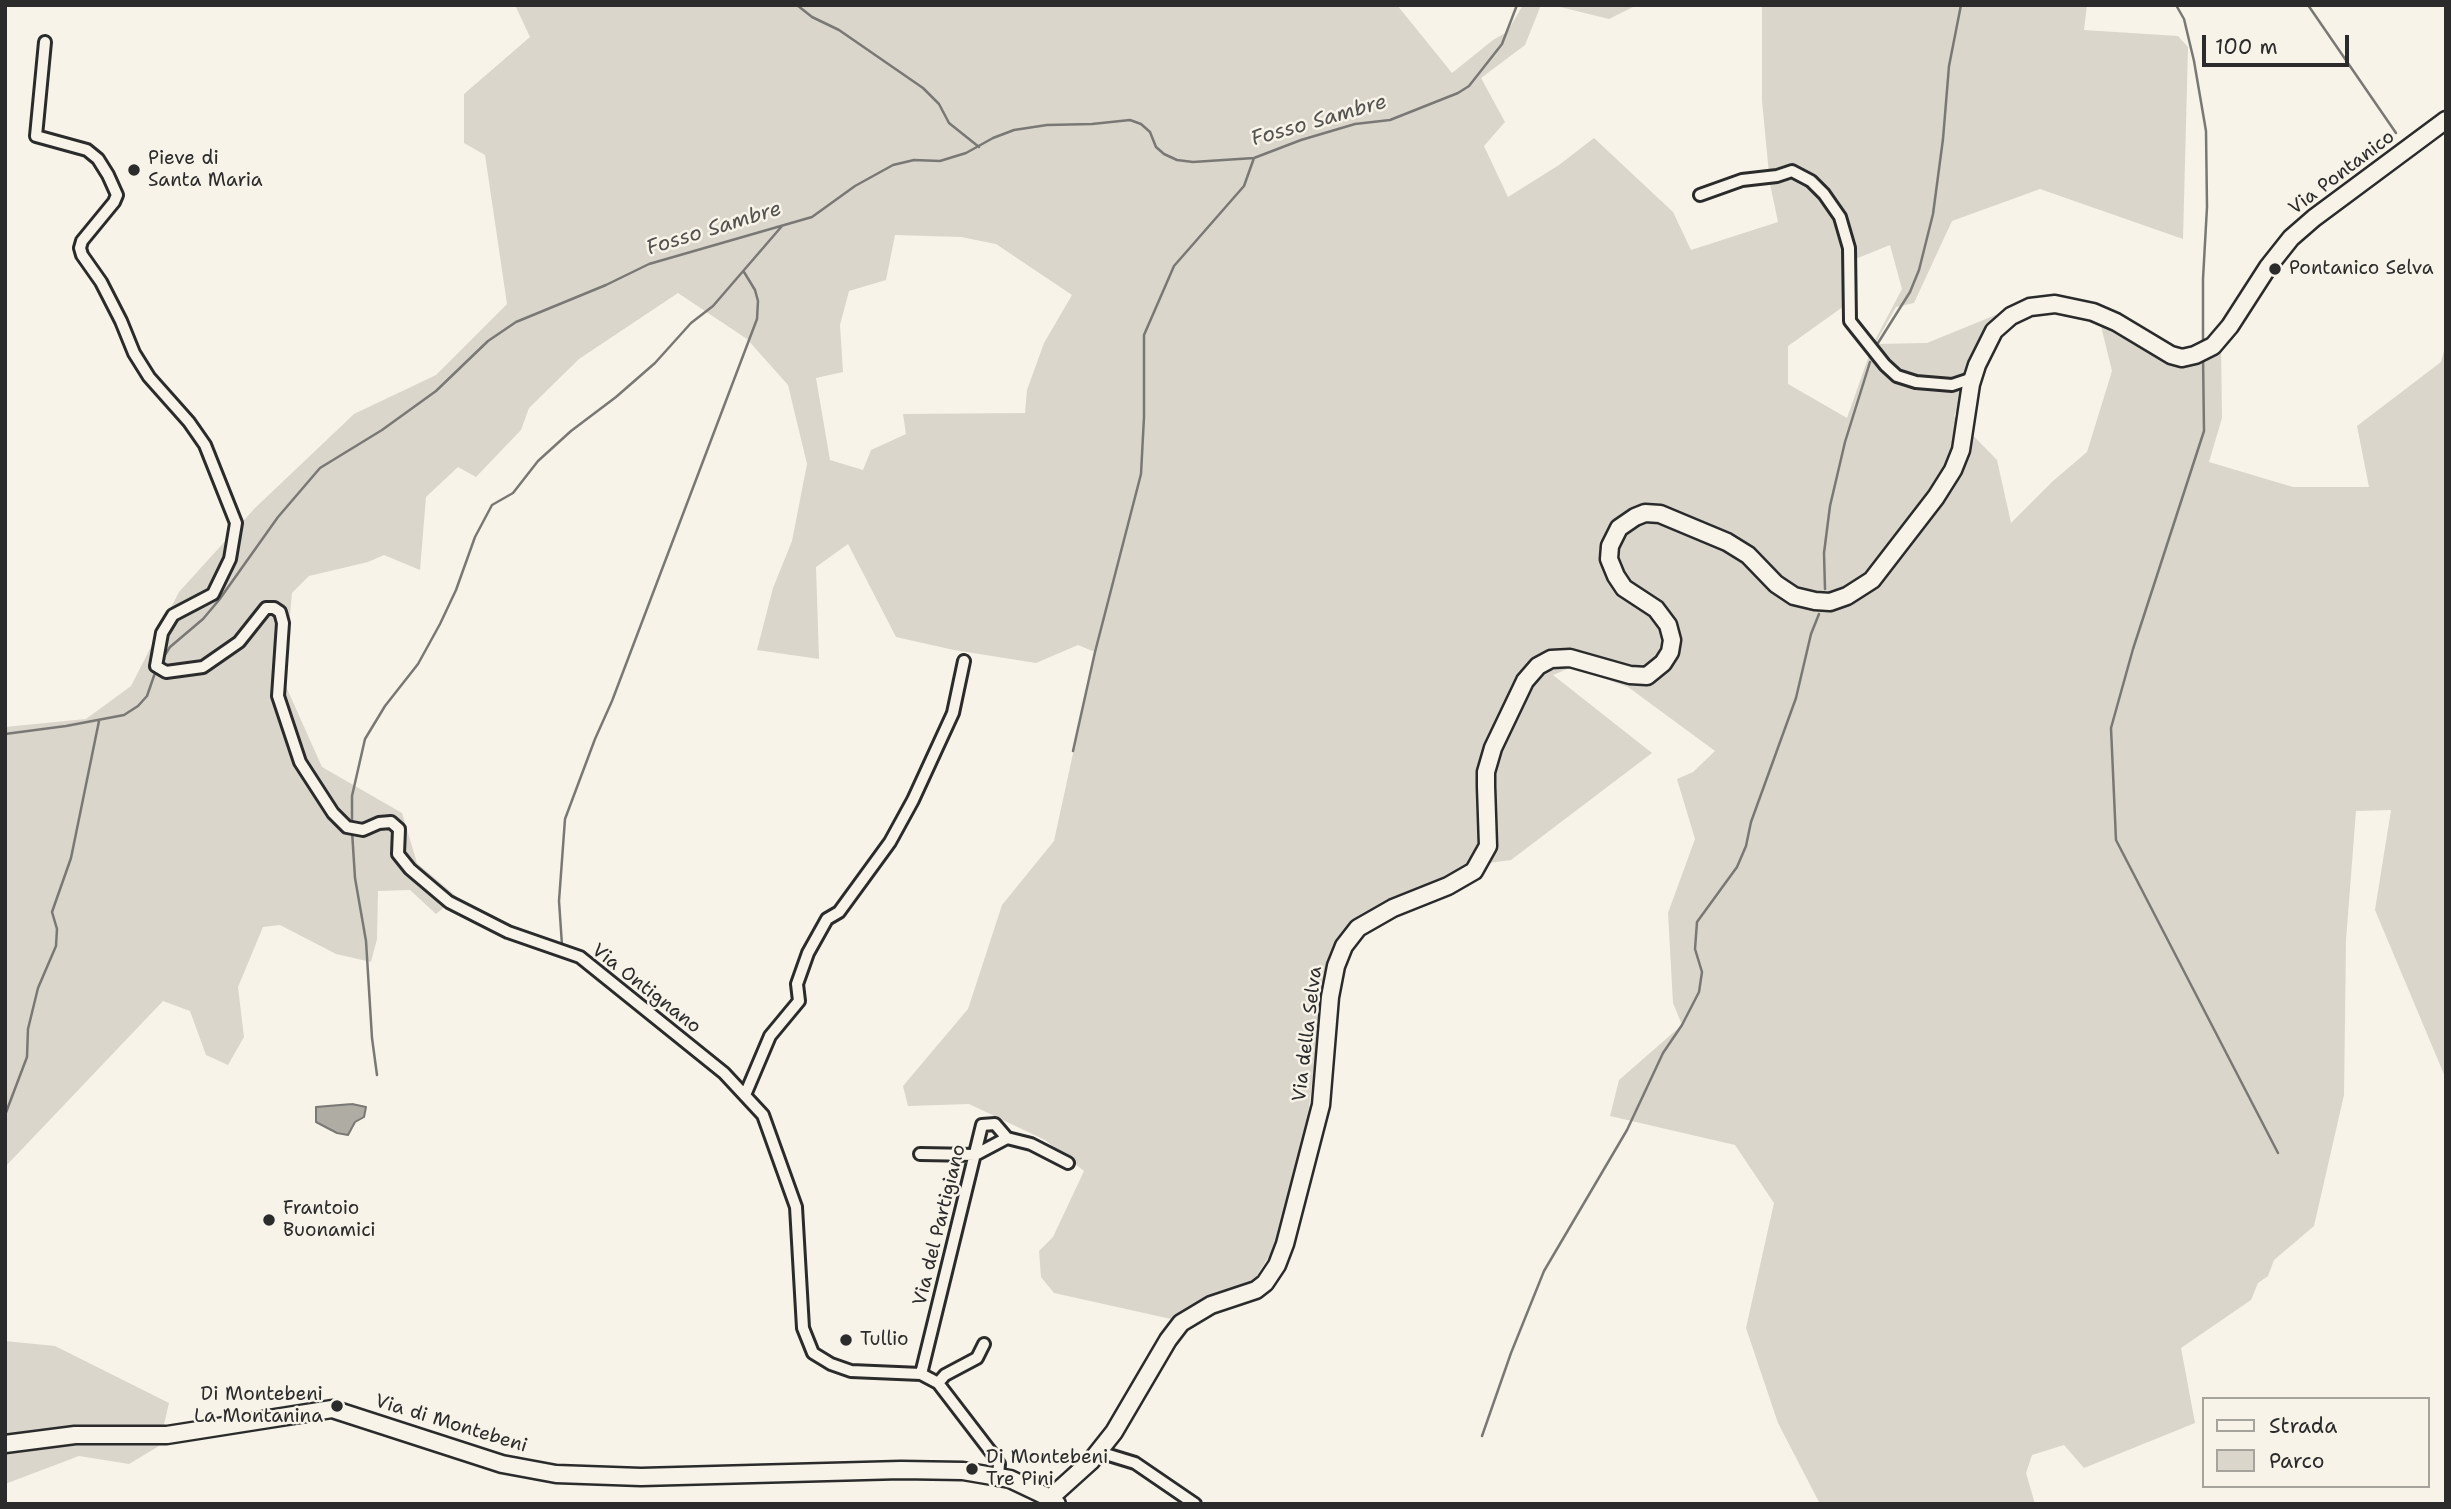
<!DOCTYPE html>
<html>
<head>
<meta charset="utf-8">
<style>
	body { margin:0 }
	#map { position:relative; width:2451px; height:1509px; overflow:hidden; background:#f7f3e8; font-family:"Shantell Sans",sans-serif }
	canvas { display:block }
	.frame { position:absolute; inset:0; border:7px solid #2b2b2b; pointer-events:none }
	.legend { position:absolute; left:2202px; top:1397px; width:228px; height:91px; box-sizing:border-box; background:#f7f3e8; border:2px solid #a5a39c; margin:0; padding:9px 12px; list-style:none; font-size:21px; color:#2b2b2b }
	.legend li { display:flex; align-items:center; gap:14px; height:35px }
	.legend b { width:35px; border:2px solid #a5a39c }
	.scale { position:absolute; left:2202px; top:35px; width:147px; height:32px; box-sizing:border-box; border:4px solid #2b2b2b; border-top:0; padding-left:9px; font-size:21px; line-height:24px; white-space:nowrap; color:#2b2b2b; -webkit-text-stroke:5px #f7f3e8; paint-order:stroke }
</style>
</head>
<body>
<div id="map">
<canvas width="2451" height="1509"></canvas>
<div class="frame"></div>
<ul class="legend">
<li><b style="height:9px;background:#f7f3e8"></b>Strada</li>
<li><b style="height:19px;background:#dad6cc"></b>Parco</li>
</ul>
<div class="scale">100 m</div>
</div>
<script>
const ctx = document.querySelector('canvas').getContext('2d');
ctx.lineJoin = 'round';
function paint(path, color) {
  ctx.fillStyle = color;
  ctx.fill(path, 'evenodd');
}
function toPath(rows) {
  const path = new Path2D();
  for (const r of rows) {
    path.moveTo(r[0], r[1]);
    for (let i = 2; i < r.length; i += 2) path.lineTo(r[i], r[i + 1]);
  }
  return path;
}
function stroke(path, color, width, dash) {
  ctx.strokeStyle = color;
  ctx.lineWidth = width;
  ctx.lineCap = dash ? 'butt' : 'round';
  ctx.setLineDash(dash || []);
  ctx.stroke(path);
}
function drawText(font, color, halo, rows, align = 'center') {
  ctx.font = font + ' "Shantell Sans",sans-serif';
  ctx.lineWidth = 5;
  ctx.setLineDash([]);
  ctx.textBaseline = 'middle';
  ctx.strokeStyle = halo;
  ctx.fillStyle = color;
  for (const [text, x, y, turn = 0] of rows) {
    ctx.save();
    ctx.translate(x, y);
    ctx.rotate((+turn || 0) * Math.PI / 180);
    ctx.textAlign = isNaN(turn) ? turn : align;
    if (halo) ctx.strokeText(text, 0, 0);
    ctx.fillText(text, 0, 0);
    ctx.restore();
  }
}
paint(toPath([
	[515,5,1397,5,1452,73,1493,40,1507,32,1523,5,1541,5,1525,45,1481,78,1505,122,1484,146,1508,197,1559,165,1594,138,1673,212,1691,250,1778,222,1770,184,1762,101,1762,5,2087,5,2084,30,2178,36,2188,47,2183,239,2040,189,1952,221,1914,303,1896,307,1875,344,1927,343,1998,314,1954,416,1997,460,2011,523,2053,481,2087,452,2112,371,2101,326,2159,359,2185,365,2208,358,2221,344,2222,418,2209,462,2293,487,2369,487,2357,426,2441,362,2446,343,2446,1079,2375,910,2391,810,2356,811,2346,940,2344,1095,2314,1226,2274,1260,2268,1276,2258,1283,2251,1300,2181,1348,2195,1423,2084,1468,2064,1445,2032,1455,2026,1473,2035,1504,1820,1504,1778,1423,1746,1328,1774,1203,1735,1145,1610,1116,1619,1080,1682,1025,1673,1003,1668,913,1695,839,1677,779,1693,772,1715,751,1628,687,1572,667,1553,675,1652,753,1511,860,1467,866,1356,923,1327,966,1304,1146,1274,1248,1251,1285,1219,1294,1171,1319,1054,1293,1041,1277,1039,1251,1053,1237,1084,1171,1045,1140,969,1104,908,1106,903,1086,968,1009,1002,905,1054,841,1095,652,1078,645,1036,663,954,650,896,637,848,544,816,567,819,659,757,650,773,588,792,541,807,464,788,385,747,339,678,293,579,359,529,408,521,430,476,477,458,467,426,497,420,570,384,555,368,562,309,576,292,593,284,682,322,767,402,813,417,863,457,897,436,914,410,890,378,891,377,939,371,962,336,954,280,925,263,927,238,987,244,1037,228,1065,206,1055,190,1011,163,1001,5,1167,5,727,86,719,131,686,179,592,255,508,354,414,436,375,507,304,485,155,464,143,464,94,530,37],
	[895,235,961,237,996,244,1072,295,1044,343,1027,390,1025,413,903,414,906,434,871,450,863,470,830,460,816,378,843,372,840,325,849,291,886,280],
	[1890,245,1902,289,1873,344,1847,418,1788,384,1788,346,1847,304,1848,262],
	[1552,5,1637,5,1609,19],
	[5,1341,55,1346,169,1403,159,1446,129,1464,79,1456,5,1484]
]), '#dad6cc');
const water = toPath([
	[352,1104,366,1107,364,1117,355,1122,348,1135,337,1133,316,1122,316,1107,352,1104]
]);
paint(water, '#afaca4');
stroke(water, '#7a7874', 2);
stroke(toPath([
	[797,5,812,17,839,30,923,88,939,104,949,123,979,147],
	[2176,5,2184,19,2194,61,2206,131,2207,207,2203,279,2203,343],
	[2308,5,2396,133],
	[1878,343,1910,292,1919,270,1933,214,1943,139,1949,66,1961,5],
	[2203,356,2204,431,2133,649,2111,728,2116,840,2278,1153],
	[1825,589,1824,553,1830,506,1845,442,1870,362],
	[161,661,170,647,203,619,219,600,278,517,320,468,382,430,436,391,488,341,516,322,606,285,649,264,812,217,855,186,893,165,914,160,940,161,966,153,993,138,1014,130,1047,125,1092,124,1130,120,1141,124,1150,132,1156,147,1164,154,1177,160,1193,162,1254,158,1301,140,1355,124,1390,120,1458,93,1469,86,1502,44,1517,5],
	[5,734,66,726,124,715,138,706,147,696,156,670],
	[1073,751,1095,652,1141,474,1144,417,1144,335,1174,266,1244,186,1254,158],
	[352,825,352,796,365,739,385,706,418,664,440,624,456,590,475,537,492,505,513,493,538,461,571,431,616,397,655,363,691,323,713,306,782,226],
	[352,831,355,878,366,941,372,1038,377,1075],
	[562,945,559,901,565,819,595,739,612,701,757,319,758,301,755,290,744,272],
	[5,1115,27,1057,28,1029,38,988,56,946,57,929,52,912,71,858,99,721],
	[1482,1436,1511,1353,1544,1271,1627,1130,1663,1053,1682,1025,1699,992,1702,972,1695,949,1697,922,1737,867,1746,846,1751,822,1796,698,1811,634,1819,614]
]), '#7a7874', 2.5);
const street = toPath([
	[45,42,36,136,87,150,98,159,108,175,117,195,114,202,82,241,80,248,82,255,101,282,121,321,134,353,149,377,189,422,205,445,236,523,230,559,213,594,173,615,162,633,156,666,166,672,203,667,239,642,266,608,274,608,280,612,283,623,278,696,300,762,333,813,347,827,363,830,379,823,391,822,399,829,398,854,410,869,449,902,508,932,580,957,724,1073,763,1115,796,1207,803,1328,813,1353,831,1364,851,1371,921,1374,938,1383,994,1456,999,1464,998,1476],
	[1700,195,1742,180,1777,176,1792,171,1811,181,1824,194,1840,217,1849,248,1850,321,1885,365,1897,376,1916,382,1952,385,1973,378],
	[745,1095,770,1036,799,1001,797,984,808,953,827,919,839,912,890,842,913,800,953,713,964,661],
	[920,1154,975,1155,1007,1138],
	[921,1374,982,1125,995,1124,1007,1138,1031,1144,1068,1163],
	[938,1383,945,1375,977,1358,984,1344],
	[1099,1452,1135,1463,1195,1504]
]);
const secondary = toPath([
	[5,1444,75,1435,167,1435,332,1409,502,1464,556,1474,641,1477,901,1470,963,1471,1010,1479,1050,1498,1057,1504],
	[1050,1498,1091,1461,1114,1432,1168,1340,1181,1323,1211,1305,1256,1290,1265,1283,1277,1265,1285,1244,1321,1105,1330,997,1336,966,1344,946,1358,928,1393,908,1448,886,1474,871,1488,846,1486,786,1486,772,1493,748,1525,681,1538,666,1551,659,1570,658,1630,675,1647,676,1663,663,1670,652,1672,640,1668,625,1656,609,1624,588,1616,576,1609,559,1610,546,1619,528,1635,517,1645,513,1660,514,1727,542,1748,555,1776,584,1794,596,1815,601,1830,602,1847,596,1872,580,1936,497,1953,470,1961,450,1971,384,1977,365,1994,331,2011,316,2030,307,2055,304,2093,312,2116,322,2171,355,2182,358,2195,355,2213,346,2230,326,2268,267,2291,238,2314,218,2446,120]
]);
stroke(street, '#2b2b2b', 16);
stroke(secondary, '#2b2b2b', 21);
stroke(street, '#f7f3e8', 10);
stroke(secondary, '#f7f3e8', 16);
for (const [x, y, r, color] of [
	[134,170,7,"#2b2b2b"],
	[2275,269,7,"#2b2b2b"],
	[269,1220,7,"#2b2b2b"],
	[846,1340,7,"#2b2b2b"],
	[337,1406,7,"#2b2b2b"],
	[972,1469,7,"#2b2b2b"]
]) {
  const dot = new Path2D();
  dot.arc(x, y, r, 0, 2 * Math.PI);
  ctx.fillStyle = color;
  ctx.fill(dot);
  stroke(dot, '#f7f3e8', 2.5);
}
drawText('19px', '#2b2b2b', '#f7f3e8', [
	["Pieve di",148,159],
	["Santa Maria",148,181],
	["Pontanico Selva",2289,269],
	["Frantoio",283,1209],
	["Buonamici",283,1231],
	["Tullio",860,1340],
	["Di Montebeni",323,1395,"right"],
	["La Montanina",323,1417,"right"],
	["Di Montebeni",986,1458],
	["Tre Pini",986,1480]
], 'left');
drawText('19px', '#2b2b2b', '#f7f3e8', [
	["Via Pontanico",2342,173,-37],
	["Via Ontignano",646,989,38],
	["Via della Selva",1308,1034,-83],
	["Via del Partigiano",940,1225,-76],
	["Via di Montebeni",451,1424,17]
]);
drawText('italic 21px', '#53524f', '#f7f3e8', [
	["Fosso Sambre",1319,121,-16],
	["Fosso Sambre",714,229,-17]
]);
</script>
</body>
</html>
